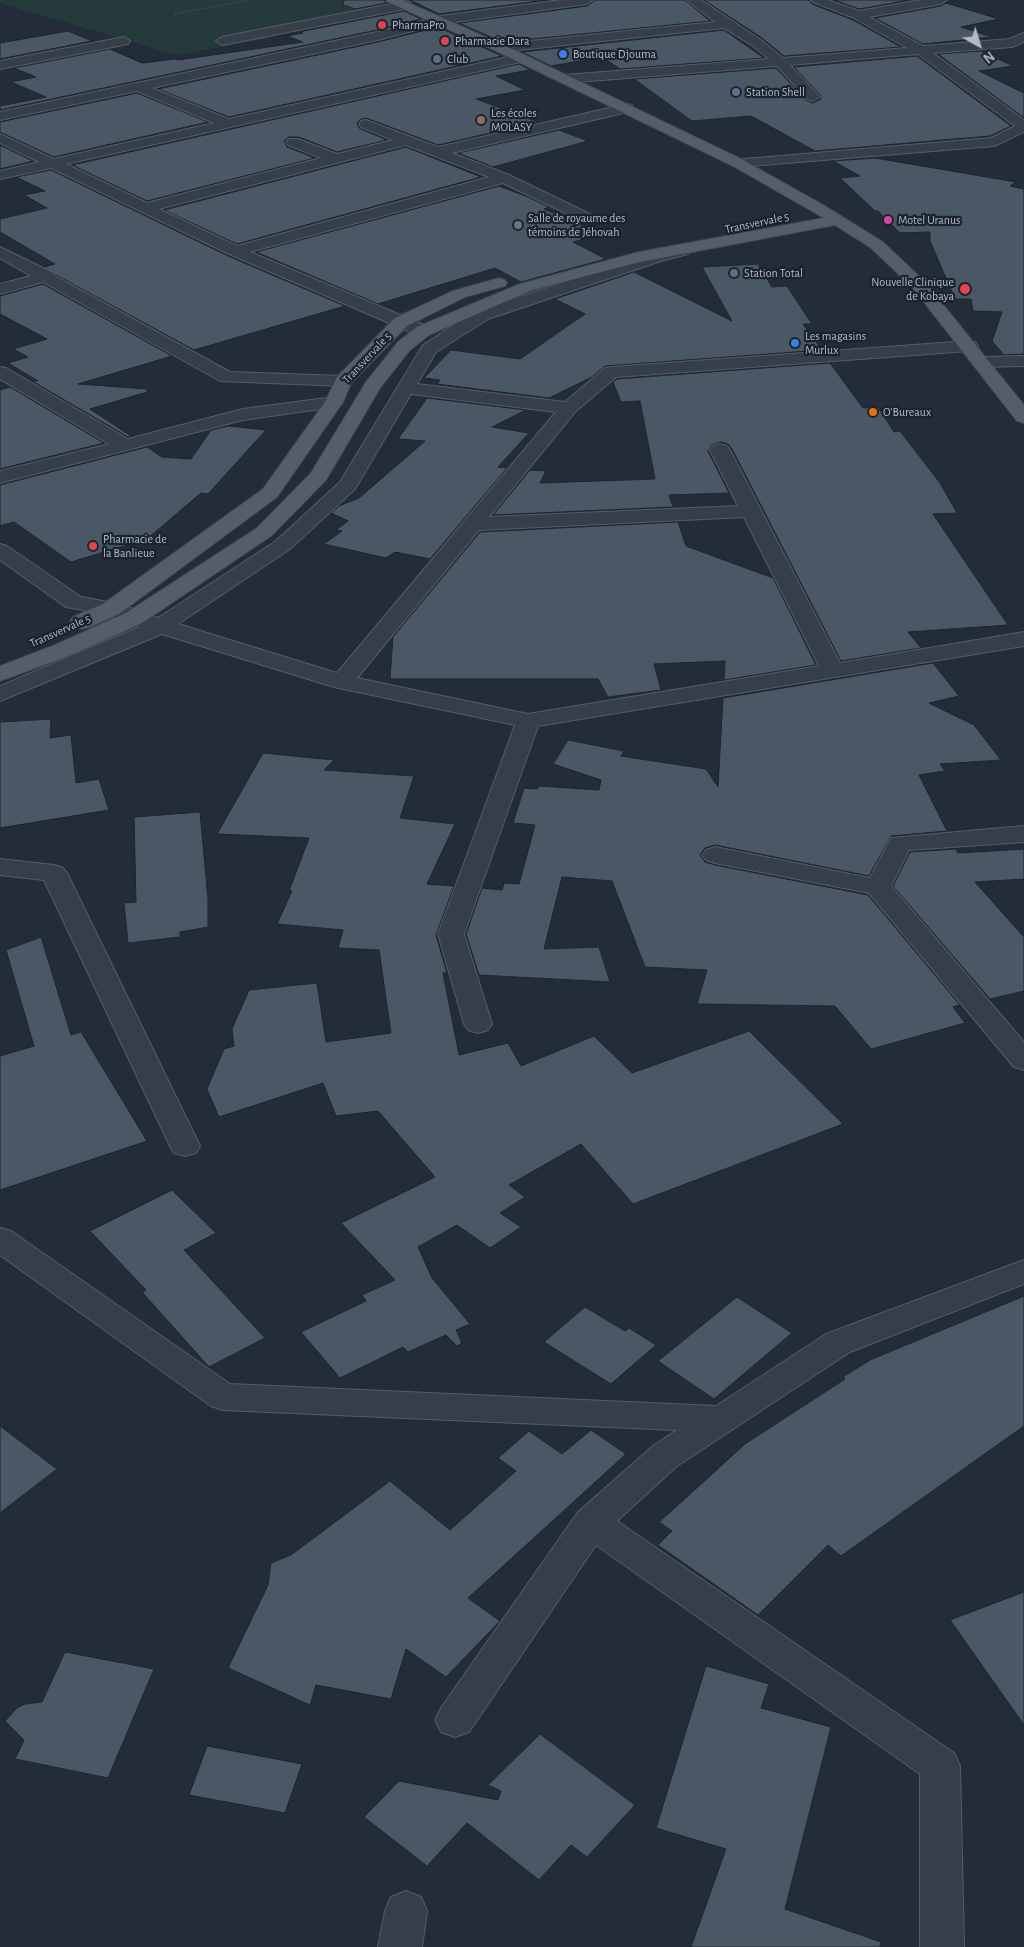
<!DOCTYPE html>
<html>
<head>
<meta charset="utf-8">
<style>
	body { margin:0 }
	#map { position:relative; width:1024px; height:1947px; overflow:hidden; background:#222d39; font-family:"Alegreya Sans",sans-serif }
	canvas { display:block }
	.north { position:absolute; left:954px; top:20px; width:50px; height:50px; -webkit-text-stroke:4px #1b242e; paint-order:stroke; rotate:141deg; font-size:14px; font-weight:700; line-height:20px; text-align:center; color:#b1bac5 }
	.north::after { content:''; display:block; margin:auto; width:18px; height:22px; background:#b1bac5; clip-path:polygon(50% 0,100% 100%,50% 72%,0 100%) }
</style>
</head>
<body>
<div id="map">
<canvas width="1024" height="1947"></canvas>
<div class="north">N</div>
</div>
<script>
const ctx = document.querySelector('canvas').getContext('2d');
ctx.lineJoin = 'round';
function paint(path, color) {
  ctx.fillStyle = color;
  ctx.fill(path, 'evenodd');
}
function toPath(rows) {
  const path = new Path2D();
  for (const r of rows) {
    path.moveTo(r[0], r[1]);
    for (let i = 2; i < r.length; i += 2) path.lineTo(r[i], r[i + 1]);
  }
  return path;
}
function stroke(path, color, width, dash) {
  ctx.strokeStyle = color;
  ctx.lineWidth = width;
  ctx.lineCap = dash ? 'butt' : 'round';
  ctx.setLineDash(dash || []);
  ctx.stroke(path);
}
function drawText(font, color, halo, rows, align = 'center') {
  ctx.font = font + ' "Alegreya Sans",sans-serif';
  ctx.lineWidth = 4.5;
  ctx.setLineDash([]);
  ctx.textBaseline = 'middle';
  ctx.strokeStyle = halo;
  ctx.fillStyle = color;
  for (const [text, x, y, turn = 0] of rows) {
    ctx.save();
    ctx.translate(x, y);
    ctx.rotate((+turn || 0) * Math.PI / 180);
    ctx.textAlign = isNaN(turn) ? turn : align;
    if (halo) ctx.strokeText(text, 0, 0);
    ctx.fillText(text, 0, 0);
    ctx.restore();
  }
}
paint(toPath([
	[0,0,386,0,266,39,176,55,0,3]
]), '#253a3b');
const building = toPath([
	[344,0,384,0,386,3,355,9,343,5,344,0],
	[410,0,547,0,439,14,410,0],
	[595,0,685,0,710,21,502,42,459,23,587,6,595,0],
	[704,0,809,0,812,4,853,20,901,47,784,56,762,38,704,0],
	[834,0,910,0,859,9,834,0],
	[946,3,999,19,961,27,992,37,923,44,875,18,941,6,946,3],
	[404,11,421,19,377,30,0,110,0,106,46,97,11,82,36,77,14,68,110,49,142,63,176,59,178,60,303,42,287,36,303,33,299,32,404,11],
	[438,27,502,56,229,117,158,89,378,42,438,27],
	[724,30,764,58,620,69,602,57,551,66,522,52,724,30],
	[68,31,92,41,0,59,0,43,68,31],
	[981,51,1013,66,979,71,1024,93,1024,118,938,54,981,51],
	[917,56,1011,126,990,136,815,151,751,116,692,121,634,79,776,68,807,101,813,103,821,99,821,96,794,67,917,56],
	[519,64,530,70,496,76,525,90,476,99,538,122,438,145,366,118,361,119,357,123,359,128,387,140,337,152,299,137,288,137,284,141,287,147,315,158,147,201,72,165,519,64],
	[137,93,208,122,54,157,0,132,0,122,137,93],
	[559,130,588,141,493,167,458,153,559,130],
	[0,145,33,161,0,169,0,145],
	[406,147,481,177,237,244,164,210,406,147],
	[875,158,1016,182,1010,186,1024,189,1024,354,1004,355,992,341,1002,312,973,311,971,299,955,299,930,241,930,232,900,233,878,211,875,211,840,178,860,176,833,161,875,158],
	[51,170,228,256,345,306,194,350,56,275,44,267,55,264,0,232,0,219,47,208,24,195,45,191,16,177,51,170],
	[499,186,528,197,549,207,544,209,603,234,573,242,606,259,521,282,495,268,378,304,256,252,499,186],
	[758,264,772,287,787,286,812,324,803,324,822,350,605,366,592,377,549,398,437,384,440,380,424,378,451,350,520,359,585,314,555,299,634,272,732,321,702,267,758,264],
	[43,284,172,356,78,384,147,389,147,392,90,409,131,436,128,437,32,381,38,381,8,363,28,357,13,349,47,339,0,314,0,296,43,284],
	[830,363,863,408,878,407,894,432,900,431,940,483,957,513,933,514,1008,625,908,632,921,648,841,661,732,449,728,444,721,442,712,445,708,451,729,493,669,495,673,507,493,515,530,470,546,471,540,483,655,479,640,401,621,402,613,382,617,379,830,363],
	[10,387,104,443,0,469,0,390,10,387],
	[427,398,526,410,492,427,529,433,498,467,507,468,430,559,395,552,386,558,324,544,342,531,336,530,348,521,331,513,339,506,359,498,425,441,398,439,427,398],
	[229,426,266,430,208,494,201,493,147,539,71,562,14,522,0,526,0,485,147,447,162,457,191,459,211,430,229,426],
	[678,522,686,546,773,578,816,665,724,680,725,661,654,664,661,690,608,697,598,679,390,679,393,637,480,532,678,522],
	[933,663,959,696,929,703,974,725,1001,760,940,764,945,771,919,775,947,831,891,836,869,876,715,845,705,848,700,855,705,862,715,865,868,895,960,1005,953,1007,965,1023,871,1049,835,1006,697,1004,707,970,645,967,612,881,562,877,544,949,599,947,610,982,479,975,466,934,482,888,502,890,504,883,519,884,535,825,513,823,524,788,537,789,539,786,599,790,601,780,553,764,568,740,624,751,621,756,706,769,718,787,723,698,933,663],
	[51,719,50,738,71,735,76,783,99,779,109,810,0,828,0,722,51,719],
	[263,753,334,760,324,770,414,776,400,818,455,824,427,884,454,886,436,935,447,973,443,973,459,1055,508,1043,521,1066,594,1036,632,1073,749,1031,843,1124,633,1204,581,1144,509,1185,525,1197,500,1213,521,1227,490,1248,457,1225,418,1247,432,1278,470,1324,456,1330,462,1343,457,1346,446,1335,408,1352,403,1347,340,1378,301,1332,366,1301,362,1295,395,1280,341,1223,435,1177,378,1111,336,1116,323,1083,219,1117,207,1089,224,1049,234,1046,232,1029,249,990,317,983,326,1042,391,1033,379,950,338,948,343,930,277,924,292,891,289,891,309,838,217,834,263,753],
	[200,812,208,899,208,927,180,932,180,937,128,943,124,903,136,902,134,817,200,812],
	[956,849,958,853,1024,849,1024,879,975,882,1024,937,1024,991,990,999,893,886,910,852,956,849],
	[41,937,71,1035,81,1032,147,1141,0,1190,0,1056,34,1046,6,950,41,937],
	[172,1190,216,1233,184,1250,265,1338,209,1367,142,1292,146,1290,90,1231,172,1190],
	[1024,1296,1024,1426,841,1556,828,1545,758,1615,658,1545,672,1531,659,1522,688,1496,745,1444,845,1379,843,1377,870,1360,1024,1296],
	[737,1297,792,1333,714,1399,658,1361,737,1297],
	[585,1307,625,1331,629,1328,656,1345,611,1384,544,1342,585,1307],
	[0,1426,57,1469,0,1513,0,1426],
	[591,1430,626,1454,468,1598,500,1621,446,1677,406,1649,391,1699,316,1685,310,1705,228,1668,268,1585,271,1563,291,1555,390,1481,450,1530,516,1471,498,1458,529,1431,562,1454,591,1430],
	[1024,1592,1024,1725,950,1620,1024,1592],
	[65,1652,154,1669,108,1778,15,1759,24,1740,5,1721,17,1708,25,1704,42,1702,65,1652],
	[706,1666,769,1684,761,1708,831,1727,785,1909,881,1942,880,1947,691,1947,726,1849,656,1828,706,1666],
	[540,1734,635,1805,587,1857,571,1845,539,1880,467,1823,427,1866,364,1817,399,1781,498,1800,501,1791,488,1785,540,1734],
	[207,1746,302,1764,285,1813,189,1795,207,1746]
]);
paint(building, '#4a5765');
stroke(building, '#1d2630', 1);
const minor = toPath([
	[561,0,593,0,587,4,440,24,378,40,152,88,229,119,521,54,525,55,527,58,525,61,66,164,147,203,321,158,288,145,286,142,288,139,298,139,337,154,393,140,361,127,359,124,361,121,366,120,438,147,627,104,632,105,634,108,632,111,452,153,509,175,596,217,599,220,596,223,586,223,503,183,250,252,429,327,432,331,429,335,423,336,417,335,229,254,51,168,0,179,0,171,39,162,0,143,0,134,54,159,214,123,137,91,0,120,0,112,377,32,440,16,561,0],
	[406,145,489,177,237,246,159,209,406,145],
	[687,0,701,0,761,40,783,58,907,48,854,18,813,2,811,0,828,0,859,11,921,0,947,0,941,4,869,17,923,46,1009,39,1024,33,1024,42,1012,47,933,53,1024,120,1024,132,994,146,738,167,733,166,731,163,733,160,991,138,1015,126,918,54,790,65,820,97,813,101,808,100,777,66,565,83,558,79,565,75,769,59,753,46,724,28,500,52,494,48,500,44,715,22,687,0],
	[406,1,410,2,412,5,410,8,222,45,216,41,222,37,406,1],
	[124,37,130,41,128,44,0,69,0,61,124,37],
	[682,246,688,248,690,251,688,254,661,261,488,319,436,352,417,384,565,402,605,368,611,367,969,341,975,342,978,346,975,350,969,351,616,377,575,412,489,517,738,506,710,450,713,446,720,444,727,446,730,450,840,663,1024,632,1024,646,538,726,464,934,492,1024,488,1030,478,1033,468,1030,464,1024,438,934,515,725,334,687,162,634,0,701,0,686,140,627,106,614,66,607,0,560,0,544,7,546,81,597,119,604,158,618,276,541,340,482,423,345,476,311,649,255,682,246],
	[411,394,556,412,337,673,178,624,290,549,355,489,411,394],
	[744,517,819,666,528,714,357,678,479,530,744,517],
	[0,247,53,273,55,276,230,372,343,376,349,377,352,381,349,385,343,386,220,381,43,282,0,294,0,284,31,276,0,258,0,247],
	[1024,356,1024,366,982,367,976,366,973,362,976,358,982,357,1024,356],
	[0,367,6,368,128,439,243,409,334,397,340,398,343,402,340,406,334,407,243,420,0,483,0,471,109,444,0,379,0,367],
	[1024,826,1024,842,909,850,891,886,1024,1042,1024,1070,1014,1067,869,893,715,863,706,860,702,855,706,850,715,847,870,878,891,838,1024,826],
	[0,859,54,865,63,868,67,873,200,1146,196,1153,185,1156,174,1153,170,1146,44,880,0,875,0,859],
	[0,1228,11,1231,230,1384,716,1406,826,1334,1024,1260,1024,1284,850,1352,677,1466,617,1521,954,1753,960,1766,964,1947,920,1947,920,1774,596,1545,469,1732,455,1737,441,1732,435,1720,441,1708,578,1512,653,1446,677,1430,223,1410,211,1406,0,1255,0,1228],
	[406,1891,421,1897,427,1911,422,1947,378,1947,385,1911,391,1897,406,1891]
]);
const major = toPath([
	[386,0,402,0,504,45,743,160,825,206,883,242,924,281,1024,405,1024,423,1017,421,912,287,871,248,835,225,640,262,532,290,429,335,410,350,380,388,326,480,271,536,142,623,71,655,0,681,0,666,55,645,126,613,257,528,311,473,366,382,398,342,417,327,520,284,639,252,824,218,733,166,496,51,388,2,386,0],
	[499,278,505,280,507,283,505,286,465,297,407,326,351,383,343,402,277,497,119,614,89,627,81,629,73,627,70,622,73,617,103,604,263,489,325,402,337,377,395,318,453,291,499,278]
]);
stroke(minor, '#545d67', 2);
stroke(major, '#3f4852', 2);
stroke(toPath([
	[174,14,250,0]
]), '#425657', 1, [2, 2]);
paint(minor, '#363f49');
paint(major, '#545e69');
for (const [x, y, r, color] of [
	[382,25,5,"#e0444e"],
	[445,41,5,"#e0444e"],
	[563,54,5,"#3f7fe0"],
	[437,59,5,"#5c6f8a"],
	[736,92,5,"#5c6f8a"],
	[481,120,5,"#8d6e63"],
	[888,220,5,"#d1479c"],
	[518,225,5,"#6b7280"],
	[734,273,5,"#5c6f8a"],
	[965,289,6,"#e0444e"],
	[795,343,5,"#3f7fe0"],
	[873,412,5,"#e8710a"],
	[93,546,5,"#e0444e"]
]) {
  const dot = new Path2D();
  dot.arc(x, y, r, 0, 2 * Math.PI);
  ctx.fillStyle = color;
  ctx.fill(dot);
  stroke(dot, '#1b242e', 2);
}
drawText('12px', '#b1bac5', '#1b242e', [
	["PharmaPro",392,25],
	["Pharmacie Dara",455,41],
	["Boutique Djouma",573,54],
	["Club",447,59],
	["Station Shell",746,92],
	["Les écoles",491,113],
	["MOLASY",491,127],
	["Salle de royaume des",528,218],
	["témoins de Jéhovah",528,232],
	["Motel Uranus",898,220],
	["Station Total",744,273],
	["Nouvelle Clinique",954,282,"right"],
	["de Kobaya",954,296,"right"],
	["Les magasins",805,336],
	["Murlux",805,350],
	["O'Bureaux",883,412],
	["Pharmacie de",103,539],
	["la Banlieue",103,553]
], 'left');
drawText('12px', '#b1bac5', '#1b242e', [
	["Transvervale 5",757,223,-12],
	["Transvervale 5",367,358,-47],
	["Transvervale 5",60,631,-24]
]);
</script>
</body>
</html>
